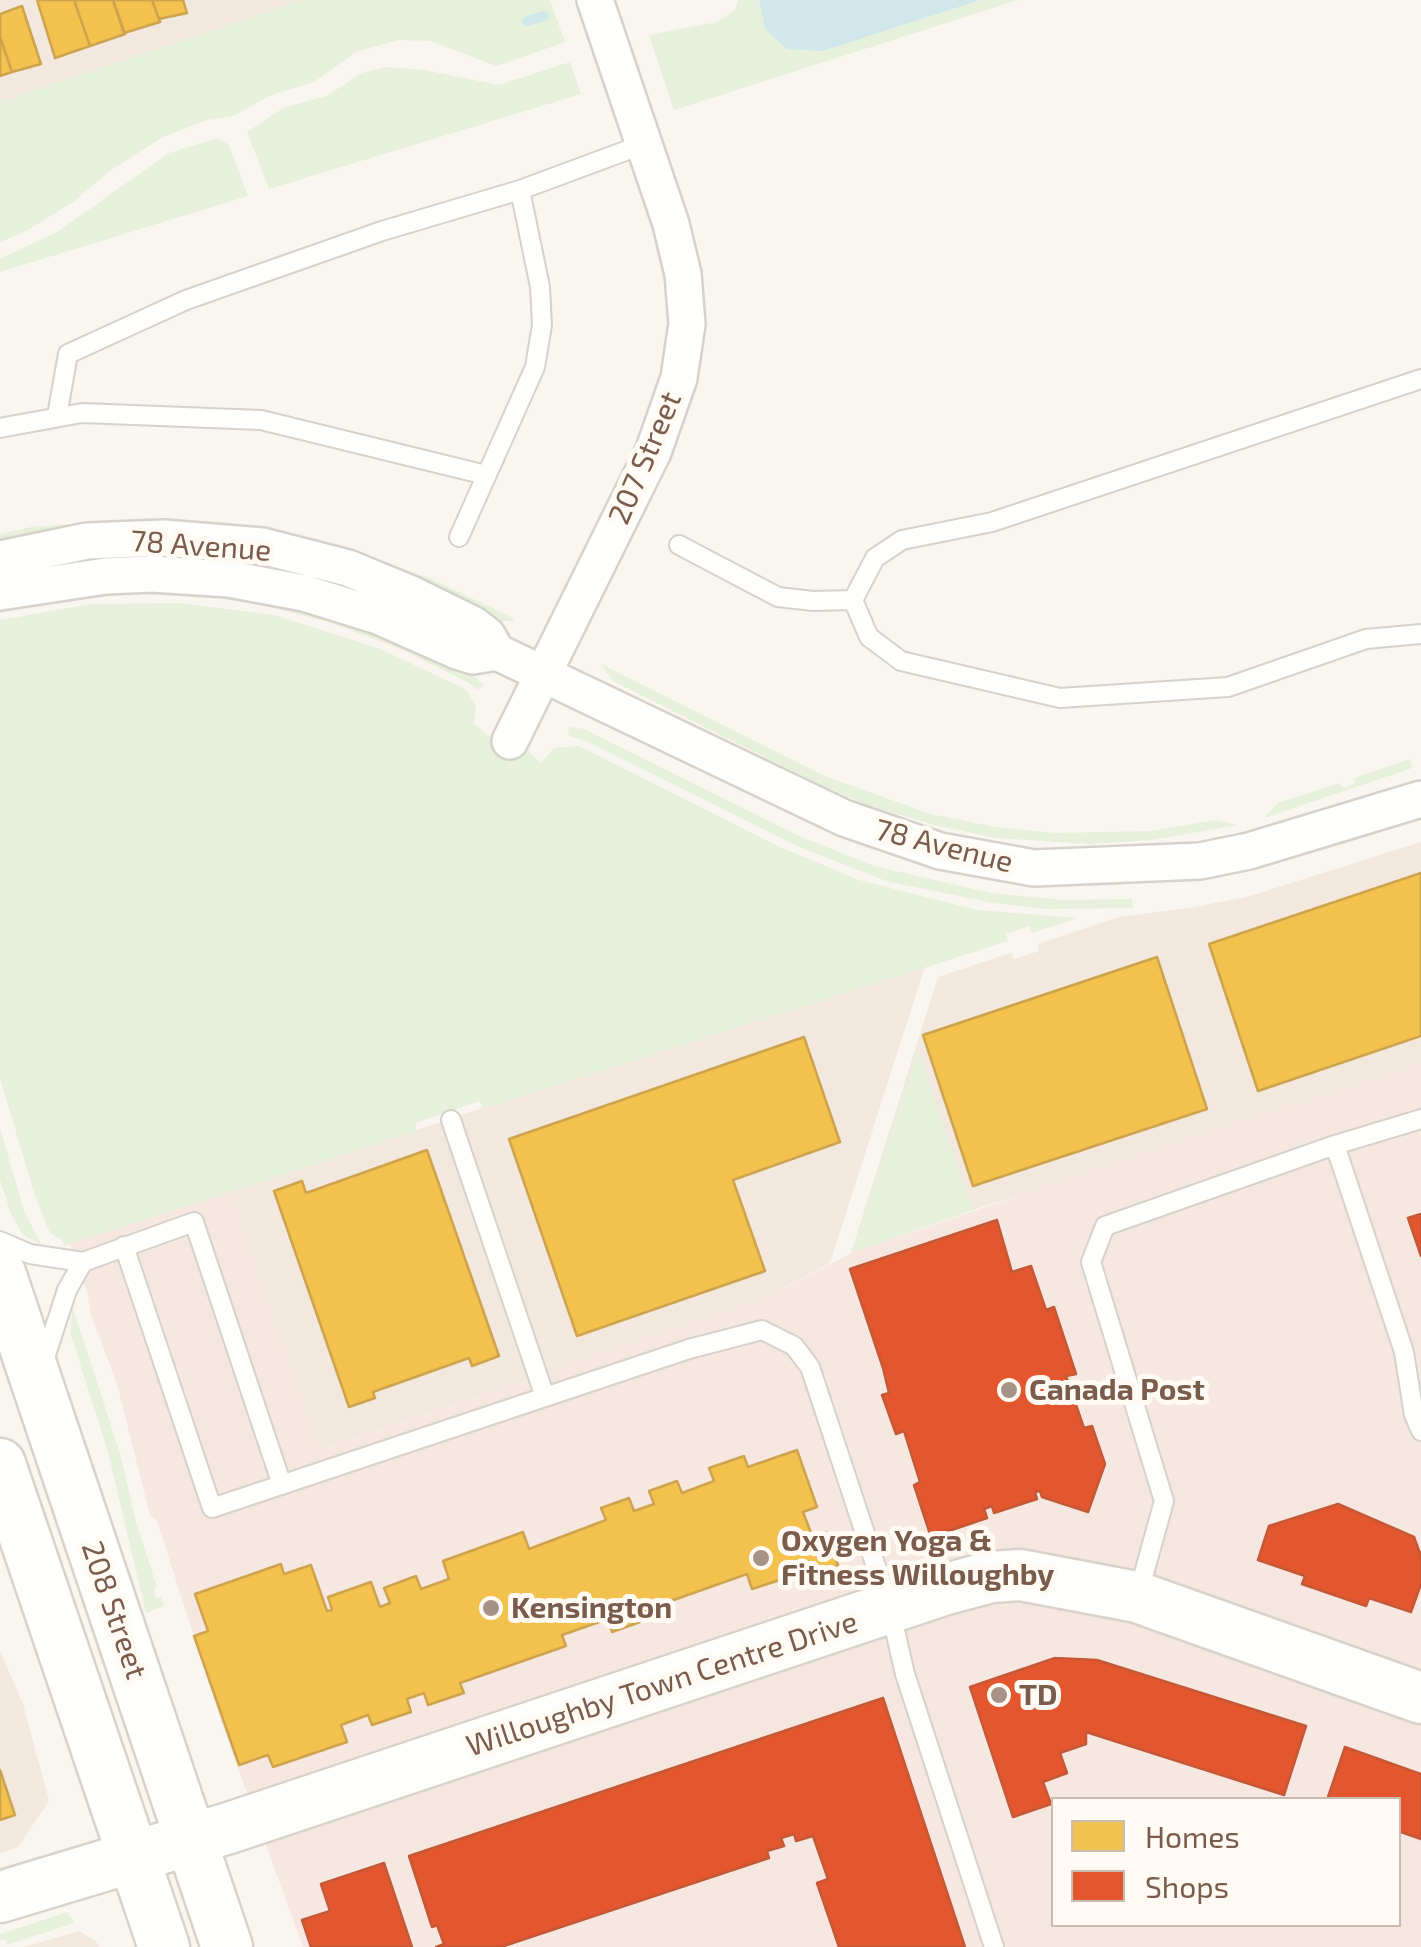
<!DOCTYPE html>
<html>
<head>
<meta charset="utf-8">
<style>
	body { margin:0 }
	#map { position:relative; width:1421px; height:1947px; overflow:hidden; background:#f9f5f0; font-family:"Exo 2",sans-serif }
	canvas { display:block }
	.legend { position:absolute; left:1051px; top:1797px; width:350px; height:130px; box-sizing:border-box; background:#fffaf3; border:2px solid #cabbb1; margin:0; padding:12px 18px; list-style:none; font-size:30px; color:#7a5c4d }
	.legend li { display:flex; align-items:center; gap:20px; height:50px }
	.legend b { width:50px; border:2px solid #cabbb1 }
</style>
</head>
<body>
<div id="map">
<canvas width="1421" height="1947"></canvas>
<ul class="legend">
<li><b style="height:28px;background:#f2c14e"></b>Homes</li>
<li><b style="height:28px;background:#e4572e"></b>Shops</li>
</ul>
</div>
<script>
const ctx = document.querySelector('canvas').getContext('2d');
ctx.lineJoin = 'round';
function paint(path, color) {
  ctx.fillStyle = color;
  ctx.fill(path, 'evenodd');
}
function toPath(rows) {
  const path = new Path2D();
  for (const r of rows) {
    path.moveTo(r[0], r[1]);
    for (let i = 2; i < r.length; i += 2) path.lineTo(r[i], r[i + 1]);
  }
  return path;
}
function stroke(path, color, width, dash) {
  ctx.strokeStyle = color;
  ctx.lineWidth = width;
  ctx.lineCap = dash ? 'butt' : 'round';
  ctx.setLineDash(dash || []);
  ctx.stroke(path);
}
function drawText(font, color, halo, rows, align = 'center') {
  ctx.font = font + ' "Exo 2",sans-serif';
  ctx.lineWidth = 10;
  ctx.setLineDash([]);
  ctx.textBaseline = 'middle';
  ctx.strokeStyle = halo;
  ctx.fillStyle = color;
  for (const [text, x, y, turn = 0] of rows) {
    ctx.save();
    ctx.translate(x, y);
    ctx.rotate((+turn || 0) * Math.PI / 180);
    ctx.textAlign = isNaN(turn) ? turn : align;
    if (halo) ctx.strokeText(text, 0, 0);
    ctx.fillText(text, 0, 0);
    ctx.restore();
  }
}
paint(toPath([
	[0,0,302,0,0,102],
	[1421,842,1421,1065,973,1210,851,1253,938,977,1011,953,1014,959,1039,951,1038,944,1119,917,1189,908,1247,897],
	[927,960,830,1263,758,1302,316,1451,230,1192],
	[0,1651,23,1704,49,1801,18,1847,0,1853],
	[79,1931,96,1941,99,1947,24,1947]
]), '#f2e8de');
paint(toPath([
	[1421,1065,1421,1947,303,1947,222,1724,157,1521,150,1515,117,1384,91,1315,87,1291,70,1244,230,1192,317,1451,758,1302,851,1253,1047,1186],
	[1054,1800,1398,1800,1398,1924,1054,1924]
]), '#f6e8e1');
paint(toPath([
	[302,0,550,0,565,42,497,66,430,41,398,40,356,52,314,82,271,95,233,116,207,120,163,137,111,170,73,202,26,231,0,242,0,102],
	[738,0,759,0,765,29,823,51,981,0,1018,0,674,110,649,35,717,22,735,10],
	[570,62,581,94,269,189,247,132,285,107,327,96,361,73,387,67,424,70,499,85],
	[218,138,229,145,248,196,0,272,0,259,57,232,169,153],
	[147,519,223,522,325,542,427,577,513,618,513,621,494,621,337,555,0,545,0,534,31,527],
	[137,584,299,602,469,672,484,685,477,690,469,683,403,650,332,623,262,605,215,598,138,594,84,597,0,613,0,602],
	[180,603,274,615,378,648,465,689,476,705,474,723,487,735,528,751,541,763,554,748,579,746,780,847,859,880,977,910,1078,918,1032,933,1029,926,1006,934,1008,941,483,1109,480,1101,415,1123,417,1131,64,1246,62,1240,50,1233,35,1196,0,1078,0,620,92,604],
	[601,664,827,777,931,814,995,827,1056,833,1151,831,1215,820,1238,825,1152,840,1088,844,996,838,938,826,864,804,823,786,613,681],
	[569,727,584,729,799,836,874,866,991,893,1064,900,1132,899,1133,908,1046,909,993,903,889,882,797,846,584,740,568,736],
	[1410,759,1412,768,1264,818,1278,803,1340,783,1343,788,1355,783,1354,778],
	[918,1049,973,1210,851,1253],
	[0,1128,24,1211,41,1244,23,1235,12,1216,0,1180],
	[72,1306,120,1453,137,1526,157,1587,154,1589,156,1598,161,1597,164,1606,146,1613,108,1452,71,1335],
	[68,1912,74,1923,7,1945,5,1939,0,1940,0,1934]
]), '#e7f0db');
paint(toPath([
	[759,0,981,0,823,51,787,49,765,29]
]), '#d0e8ea');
const homes = toPath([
	[37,0,74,0,90,46,55,58,37,0],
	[74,0,113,0,125,34,90,46,74,0],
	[113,0,152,0,160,22,124,33,113,0],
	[152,0,183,0,187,13,159,19,152,0],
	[22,6,41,64,12,72,0,37,0,14,22,6],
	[0,37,12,72,0,76,0,37],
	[1421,873,1421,1036,1258,1091,1209,944,1421,873],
	[1157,957,1207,1109,973,1186,923,1035,1157,957],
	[804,1037,840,1142,733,1180,765,1271,577,1336,509,1139,804,1037],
	[427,1150,499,1356,472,1366,469,1358,373,1392,375,1398,349,1407,274,1191,302,1181,306,1193,427,1150],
	[797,1450,817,1507,803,1512,813,1538,826,1532,838,1565,802,1577,797,1563,782,1568,786,1578,752,1589,747,1574,637,1613,640,1622,612,1632,608,1619,562,1635,566,1646,460,1683,464,1693,428,1705,424,1693,407,1699,411,1712,372,1725,368,1715,341,1725,347,1742,273,1767,268,1755,239,1765,194,1636,208,1631,195,1594,281,1564,284,1574,311,1565,327,1611,332,1610,328,1597,371,1582,380,1607,390,1603,384,1588,416,1576,421,1589,449,1579,443,1561,523,1532,529,1549,606,1520,601,1508,629,1498,634,1511,654,1504,649,1491,677,1481,682,1493,714,1481,709,1468,744,1456,748,1467,797,1450],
	[0,1770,15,1815,0,1820,0,1770]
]);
paint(homes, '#f2c14e');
stroke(homes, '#cea34e', 2.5);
const shops = toPath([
	[1421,1214,1421,1256,1408,1218,1421,1214],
	[997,1220,1012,1272,1031,1266,1046,1310,1054,1307,1076,1374,1066,1376,1084,1428,1092,1426,1105,1464,1088,1512,1042,1497,1040,1491,1035,1492,1037,1499,994,1513,992,1506,984,1509,987,1518,931,1537,914,1485,920,1482,904,1431,896,1434,882,1395,889,1393,883,1368,850,1269,997,1220],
	[1338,1504,1414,1537,1421,1556,1421,1584,1411,1612,1369,1598,1366,1606,1302,1584,1305,1576,1258,1560,1269,1526,1338,1504],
	[1055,1658,1097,1660,1306,1726,1284,1795,1086,1732,1086,1744,1060,1753,1067,1773,1043,1782,1051,1804,1013,1817,970,1687,1055,1658],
	[883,1698,965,1947,839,1947,817,1883,828,1879,813,1836,796,1841,794,1834,781,1838,784,1846,767,1851,769,1858,501,1947,436,1947,444,1944,437,1925,432,1927,409,1856,883,1698],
	[1345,1747,1421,1774,1421,1839,1398,1831,1398,1800,1327,1800,1345,1747],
	[384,1863,412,1947,311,1947,302,1920,330,1911,321,1884,384,1863]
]);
paint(shops, '#e4572e');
stroke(shops, '#c45837', 2.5);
stroke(toPath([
	[527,21,544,16]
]), '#d0e8ea', 10);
const lane = toPath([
	[1421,379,992,522,902,540,875,558,853,600,869,637,901,661,1060,698,1228,687,1366,639,1421,634],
	[57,416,68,354,186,300,382,231,520,190,644,144],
	[0,428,82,413,261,420,486,475],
	[459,537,535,367,542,325,540,287,520,190],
	[679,545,778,597,813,601,853,600],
	[451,1120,545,1397],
	[1335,1145,1421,1119],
	[0,1241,30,1254,83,1262,194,1222,282,1485],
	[124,1246,212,1508,689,1349,762,1330,794,1346,810,1367,822,1403,890,1609,905,1674,994,1947],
	[43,1364,67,1290,83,1262],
	[1138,1595,1164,1501,1091,1262,1105,1226,1335,1145,1404,1352,1414,1415,1421,1431]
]);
const street = toPath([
	[0,559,87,541,164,538,262,546,348,568,411,594,474,625,487,635,497,652],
	[0,592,106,576,152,574,229,579,304,593,378,616,457,651,473,656,497,652,844,818,940,851,1034,868,1200,861,1249,851,1421,799],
	[510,741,653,452,679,378,687,324,683,274,671,224,595,0]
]);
const secondary = toPath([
	[0,1273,227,1947],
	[0,1464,164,1947],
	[0,1897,229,1828,946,1589,991,1577,1020,1575,1137,1597,1421,1698]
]);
stroke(lane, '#d7d1cb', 22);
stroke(street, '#d7d1cb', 40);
stroke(secondary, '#d9d2cb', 55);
stroke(lane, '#fefefd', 18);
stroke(street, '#fefefd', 35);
stroke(secondary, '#fefefd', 50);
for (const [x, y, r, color] of [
	[1009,1390,10,"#a69286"],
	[761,1558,10,"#a69286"],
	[491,1608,10,"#a69286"],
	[999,1695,10,"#a69286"]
]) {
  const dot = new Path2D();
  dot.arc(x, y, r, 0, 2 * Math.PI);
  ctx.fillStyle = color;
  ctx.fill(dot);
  stroke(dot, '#fffaf3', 4);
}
drawText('30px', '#7a5c4d', '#fffaf3', [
	["207 Street",645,458,-67],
	["78 Avenue",201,546,4],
	["78 Avenue",944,846,14],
	["208 Street",114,1610,71],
	["Willoughby Town Centre Drive",662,1684,-18]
]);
drawText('bold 30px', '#7a5c4d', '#fffaf3', [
	["Canada Post",1029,1390],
	["Oxygen Yoga &",781,1541],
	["Fitness Willoughby",781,1575],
	["Kensington",511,1608],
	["TD",1019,1695]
], 'left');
</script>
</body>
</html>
